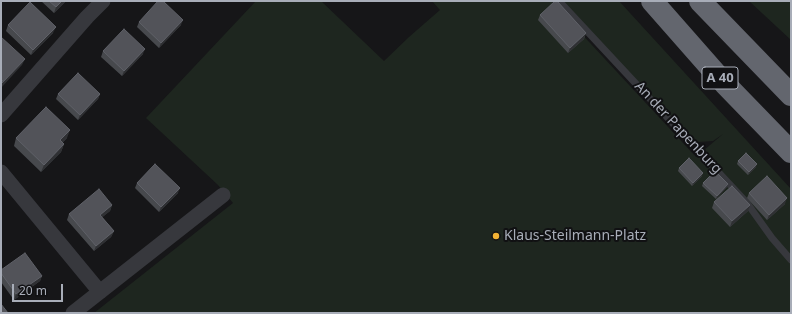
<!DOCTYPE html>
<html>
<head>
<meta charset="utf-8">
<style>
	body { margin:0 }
	#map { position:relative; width:792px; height:314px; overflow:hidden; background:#161618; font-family:"Noto Sans",sans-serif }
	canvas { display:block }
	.frame { position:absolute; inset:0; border:2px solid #a8adb8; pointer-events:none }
	.scale { position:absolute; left:12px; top:284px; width:51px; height:18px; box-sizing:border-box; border:2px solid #a8adb8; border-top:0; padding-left:5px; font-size:12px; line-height:14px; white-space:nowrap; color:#a8adb8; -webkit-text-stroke:3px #111113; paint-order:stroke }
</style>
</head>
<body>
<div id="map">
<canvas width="792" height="314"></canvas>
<div class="frame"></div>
<div class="scale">20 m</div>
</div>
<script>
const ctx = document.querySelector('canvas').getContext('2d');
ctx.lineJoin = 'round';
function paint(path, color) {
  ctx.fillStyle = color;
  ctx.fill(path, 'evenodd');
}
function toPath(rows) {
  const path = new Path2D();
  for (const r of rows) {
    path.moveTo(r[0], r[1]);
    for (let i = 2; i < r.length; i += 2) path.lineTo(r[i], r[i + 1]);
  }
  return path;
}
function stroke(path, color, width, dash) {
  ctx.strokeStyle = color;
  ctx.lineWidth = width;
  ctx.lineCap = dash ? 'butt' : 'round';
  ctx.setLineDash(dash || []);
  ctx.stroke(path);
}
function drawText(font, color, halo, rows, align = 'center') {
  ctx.font = font + ' "Noto Sans",sans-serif';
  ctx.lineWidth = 4;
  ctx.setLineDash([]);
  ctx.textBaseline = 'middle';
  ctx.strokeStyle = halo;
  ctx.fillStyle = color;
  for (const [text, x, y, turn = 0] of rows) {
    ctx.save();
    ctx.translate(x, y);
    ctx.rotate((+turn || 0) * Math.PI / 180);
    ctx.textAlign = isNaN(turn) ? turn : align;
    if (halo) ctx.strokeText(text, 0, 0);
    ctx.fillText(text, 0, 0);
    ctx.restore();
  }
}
paint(toPath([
	[256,1,321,1,384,61,409,37,440,10,432,1,551,1,696,157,723,134,713,141,698,142,655,103,561,1,619,1,791,189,791,313,94,313,233,203,218,185,146,118],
	[749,1,791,1,791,40]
]), '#1e261f');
stroke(toPath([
	[559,1,747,203,772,238,791,260]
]), '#37383d', 7);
stroke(toPath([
	[1,115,87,17,103,1],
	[1,172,100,292],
	[73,313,223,195]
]), '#37383d', 15);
stroke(toPath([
	[652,1,725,84,791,152],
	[700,1,791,95]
]), '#63666e', 22);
paint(toPath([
	[41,1,66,1,54,13],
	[540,15,586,33,584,39,568,53,538,20],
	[139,22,181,25,159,48,137,27],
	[8,25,53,33,31,55,6,31],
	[103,51,143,54,122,76,101,57],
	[58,94,100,94,98,99,78,120,56,99],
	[16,138,67,138,62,143,64,144,61,152,41,172,14,146],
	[738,161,756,167,748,175,737,164],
	[679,168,702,176,692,186,678,171],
	[137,183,178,193,159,212,135,188],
	[703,183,727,187,716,199,702,186],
	[749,193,785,204,767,220,747,198],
	[714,202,748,211,730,227,712,208],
	[112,205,110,211,102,217,114,231,111,237,94,251,67,220,69,214],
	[1,270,42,276,40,281,14,300,1,282]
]), '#47494d');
paint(toPath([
	[62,1,66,1,54,13,56,7],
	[183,20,181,25,159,48,161,43],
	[56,27,53,33,31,55,33,50],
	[586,33,584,39,568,53,570,48],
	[145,49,143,54,122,76,124,71],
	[25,59,22,65,1,88,1,83],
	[100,94,98,99,78,120,80,115],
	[70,130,67,138,57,148,60,140],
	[64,144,61,152,41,172,44,165],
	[757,164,756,167,748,175,749,172],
	[703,173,702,176,692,186,693,183],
	[728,184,727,187,716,199,717,196],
	[180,188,178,193,159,212,161,207],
	[787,198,785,204,767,220,769,215],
	[112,205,110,211,98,221,100,215],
	[750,205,748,211,730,227,732,221],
	[114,231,111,237,94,251,96,246],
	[42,276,40,281,14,300,16,294]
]), '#2f3033');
const building = toPath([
	[49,1,62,1,56,7,49,1],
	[158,1,163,1,183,20,161,43,139,22,158,1],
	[555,1,557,1,586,33,570,48,540,15,555,1],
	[30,2,56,27,33,50,8,25,30,2],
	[124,29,145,49,124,71,103,51,124,29],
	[1,37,25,59,2,83,3,81,1,79,1,37],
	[78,73,100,94,80,115,58,94,78,73],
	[46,107,70,130,60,140,64,144,44,165,16,138,46,107],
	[746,153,757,164,749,172,738,161,746,153],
	[689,158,703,173,693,183,679,168,689,158],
	[155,164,180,188,161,207,137,183,155,164],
	[715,171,728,184,717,196,703,183,715,171],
	[767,176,787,198,769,215,749,193,767,176],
	[732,186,750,205,732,221,714,202,732,186],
	[99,189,112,205,100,215,114,231,96,246,69,214,99,189],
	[25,253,42,276,16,294,1,273,1,270,25,253],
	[1,304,8,313,1,313,1,304]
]);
paint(building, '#525359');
stroke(building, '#5f6168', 1);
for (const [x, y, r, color] of [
	[496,236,4,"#f2b134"]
]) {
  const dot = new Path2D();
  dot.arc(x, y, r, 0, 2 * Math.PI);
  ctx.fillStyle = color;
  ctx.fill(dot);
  stroke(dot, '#111113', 1.5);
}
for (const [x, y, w] of [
	[720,78,36]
]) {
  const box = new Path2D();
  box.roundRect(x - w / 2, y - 11, w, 22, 3);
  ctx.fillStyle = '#111113';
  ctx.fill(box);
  stroke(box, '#a8adb8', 1);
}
drawText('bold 13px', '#a8adb8', null, [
	["A 40",720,78]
]);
drawText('14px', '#a8adb8', '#111113', [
	["An der Papenburg",678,128,47]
]);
drawText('14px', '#a8adb8', '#111113', [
	["Klaus-Steilmann-Platz",504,236]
], 'left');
</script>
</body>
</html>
